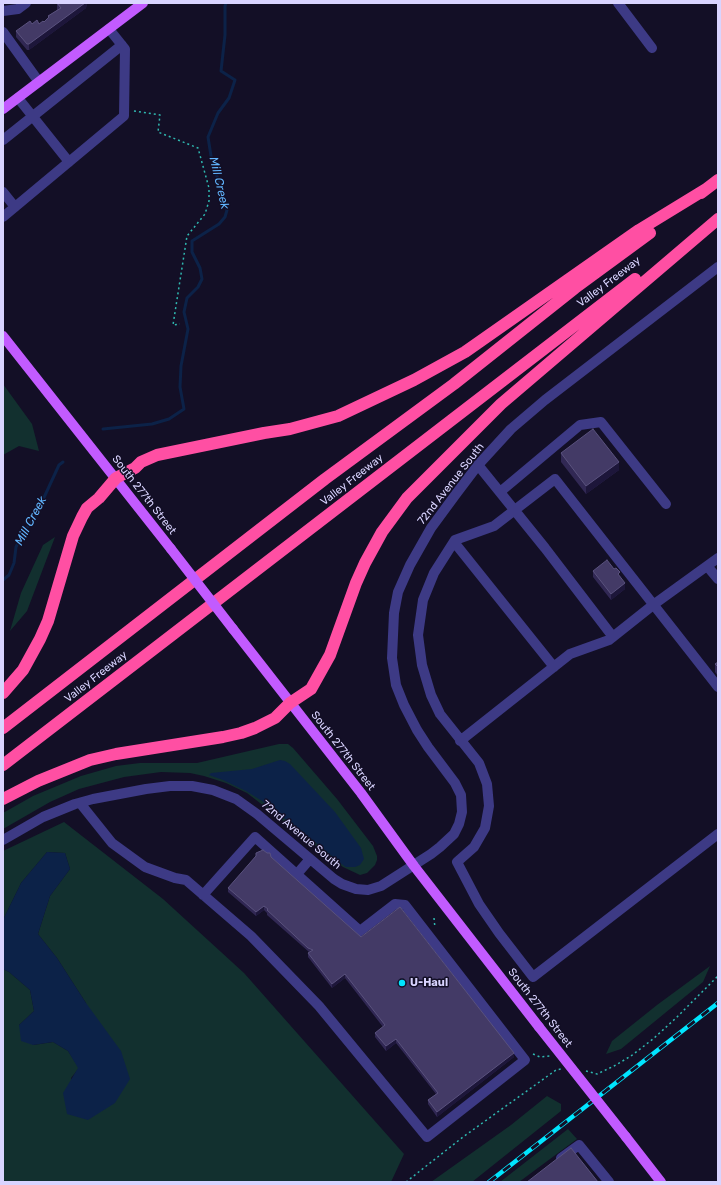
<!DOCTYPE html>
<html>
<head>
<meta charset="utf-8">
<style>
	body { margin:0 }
	#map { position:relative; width:721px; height:1185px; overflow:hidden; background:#130f26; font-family:Rubik,sans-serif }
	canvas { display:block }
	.frame { position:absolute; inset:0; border:4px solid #d9d4ff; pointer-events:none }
</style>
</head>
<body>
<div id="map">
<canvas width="721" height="1185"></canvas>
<div class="frame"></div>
</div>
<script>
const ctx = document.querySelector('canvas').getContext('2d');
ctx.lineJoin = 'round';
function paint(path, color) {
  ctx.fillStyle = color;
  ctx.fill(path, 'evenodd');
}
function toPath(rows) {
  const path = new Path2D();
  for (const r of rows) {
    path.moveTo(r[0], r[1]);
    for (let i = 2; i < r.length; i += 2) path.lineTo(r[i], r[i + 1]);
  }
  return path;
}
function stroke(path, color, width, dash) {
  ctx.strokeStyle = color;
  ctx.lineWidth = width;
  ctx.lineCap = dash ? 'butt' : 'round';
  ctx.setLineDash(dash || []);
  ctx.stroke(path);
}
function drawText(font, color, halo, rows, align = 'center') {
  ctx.font = font + ' Rubik,sans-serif';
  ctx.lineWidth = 3;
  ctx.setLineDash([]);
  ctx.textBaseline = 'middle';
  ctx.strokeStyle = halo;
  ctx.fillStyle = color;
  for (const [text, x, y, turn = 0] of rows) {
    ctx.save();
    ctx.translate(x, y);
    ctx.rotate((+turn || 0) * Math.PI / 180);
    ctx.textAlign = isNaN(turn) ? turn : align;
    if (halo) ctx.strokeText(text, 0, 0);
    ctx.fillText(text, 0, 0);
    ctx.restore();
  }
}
paint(toPath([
	[3,384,32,424,39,451,19,446,3,455],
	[55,537,27,611,10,631,21,593,43,545],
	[279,744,288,744,293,748,337,799,373,846,377,856,377,860,375,865,367,873,360,875,343,867,247,793,226,783,204,776,190,773,161,772,124,777,79,789,50,802,3,829,3,813,33,796,81,776,116,766,140,763,197,763],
	[64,822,163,899,244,973,404,1154,391,1182,3,1182,3,969,9,972,30,990,34,1011,19,1025,33,1045,53,1042,68,1051,79,1068,71,1078,88,1120,86,1003,57,958,38,934,50,896,70,869,65,853,47,852,21,883,3,920,3,851],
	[710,966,703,982,621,1049,606,1054,612,1041,657,1005],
	[547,1096,561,1104,561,1111,472,1182,431,1182,511,1125],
	[568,1129,577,1139,519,1182,500,1182]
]), '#12302f');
paint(toPath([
	[280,760,285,761,290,764,335,812,361,848,364,859,360,865,355,867,346,867,340,863,320,846,262,801,246,791,223,780,209,775,211,773,252,769],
	[47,852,65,853,70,869,50,896,38,934,57,958,86,1003,121,1051,130,1079,115,1103,88,1120,67,1114,63,1093,78,1068,68,1051,53,1042,33,1045,21,1041,19,1025,34,1011,30,990,9,972,3,969,3,920,21,883]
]), '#0c2248');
stroke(toPath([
	[103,429,152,424,169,419,184,409,180,387,181,366,188,329,184,312,187,298,198,287,202,279,200,268,192,252,192,241,219,224,225,217,227,210,211,156,208,137,218,113,229,98,235,80,221,71,225,35,225,6,226,3],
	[3,580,9,575,14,563,16,547,23,533,35,517,59,465,63,462]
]), '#0c2248', 3);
stroke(toPath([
	[134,111,160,115,158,132,198,148,209,188,209,201,205,214,187,236,173,325,180,324],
	[434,918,435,928],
	[533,1054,540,1057,550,1056],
	[586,1071,597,1074,614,1066,631,1056,653,1039,676,1018,718,976],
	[406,1182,463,1137,556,1070,561,1069]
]), '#2fb8b0', 1.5, [2, 3]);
stroke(toPath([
	[618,3,652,48],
	[3,11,18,9,26,3],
	[3,32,39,82],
	[18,98,69,162],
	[3,140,122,45],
	[3,192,15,207],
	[3,217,124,116,125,49,109,29],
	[478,465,545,548,613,637],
	[500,492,580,425,601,422,666,504],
	[454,542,554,667],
	[707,566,718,579],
	[718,687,555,479,494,526,455,540,434,573,423,600,418,635,422,665,431,695,440,714,479,763,487,784,489,806,485,828,474,847,457,862,479,904,499,933,533,977,718,834],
	[460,741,570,654,609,640,653,605,718,558],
	[80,803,112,843,145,867,175,878,186,880,251,936,319,1006,427,1137,525,1060,405,905,395,904,360,931,255,837,203,895],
	[3,840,43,817,75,804,93,799,146,789,170,786,192,786,213,790,236,799,257,814,334,879,342,884,356,889,368,890,381,886,431,854,440,847,454,834,459,824,462,812,461,795,455,783,428,747,417,730,404,705,396,685,392,658,394,613,398,592,410,565,431,528,456,494,478,465,511,429,545,400,718,267],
	[297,874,310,859],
	[561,1158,579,1145,609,1182]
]), '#3d3a85', 10);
stroke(toPath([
	[3,109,143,3],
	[3,336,171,549],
	[233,629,361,793,414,866,539,1027],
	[626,1137,661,1182]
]), '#c25bff', 10);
stroke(toPath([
	[701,193,718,180],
	[3,693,23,670,40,639,48,621,73,536,82,517,87,508,99,498,116,478,135,468,141,462,157,455,264,433,290,429,338,416,414,380,465,352,639,230,706,189],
	[3,728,325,479,454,384,575,288,650,233],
	[3,765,635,279],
	[3,799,38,781,90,760,116,754,223,737,241,733,255,728,275,718,290,703,311,689,330,655,356,583,365,563,382,532,407,498,501,404,718,219]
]), '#ff4fa3', 12);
const rail = toPath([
	[489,1182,718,1003]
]);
stroke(rail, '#00e5ff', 4.5);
stroke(rail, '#130f26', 3, [9]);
stroke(toPath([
	[171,549,233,629],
	[539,1027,626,1137]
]), '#c25bff', 10);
paint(toPath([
	[57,3,87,3,86,8,29,50,27,50,16,37,16,31,32,24,39,24,44,22,48,18,48,16,57,10],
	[561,453,619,470,586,494,561,462],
	[593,571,620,576,625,589,611,600,593,577],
	[718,662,718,676,715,672,715,664],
	[271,857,361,937,514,1057,437,1117,428,1104,428,1100,436,1094,396,1043,386,1051,375,1037,375,1033,383,1027,345,978,332,988,308,957,308,953,309,952,267,915,267,913,264,910,256,916,228,892,228,888]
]), '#312854');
paint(toPath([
	[85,3,87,3,86,8,29,50,29,44],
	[619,462,619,470,586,494,586,486],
	[625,583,625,589,611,600,611,594],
	[264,906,264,910,256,916,256,912],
	[345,974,345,978,332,988,332,984],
	[396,1039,396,1043,386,1051,386,1046],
	[514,1053,514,1057,437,1117,437,1112]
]), '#1d163a');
const building = toPath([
	[57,3,85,3,29,44,27,44,16,31,30,21,32,24,37,20,39,24,43,21,44,22,49,17,48,16,61,8,57,3],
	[593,429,619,462,586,486,561,453,593,429],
	[607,560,614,569,616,568,620,572,618,574,625,583,611,594,593,571,607,560],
	[718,662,718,667,715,664,718,662],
	[263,850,267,853,270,853,271,857,361,937,400,907,514,1053,437,1112,428,1100,438,1093,396,1039,386,1046,375,1033,385,1025,345,974,332,984,308,953,313,950,308,948,267,910,268,909,264,906,256,912,228,888,256,856,256,853,263,850],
	[571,1148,598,1182,527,1182,571,1148]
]);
paint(building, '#433a66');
stroke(building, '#5a527e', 1);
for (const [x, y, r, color] of [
	[402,983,4,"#00e5ff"]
]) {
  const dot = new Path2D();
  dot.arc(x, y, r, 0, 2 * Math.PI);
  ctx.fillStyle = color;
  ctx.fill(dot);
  stroke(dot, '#130f26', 1.5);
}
drawText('11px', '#d9d4ff', '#130f26', [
	["Valley Freeway",609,282,-37],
	["Valley Freeway",352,480,-38],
	["72nd Avenue South",451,484,-52],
	["South 277th Street",144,495,52],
	["Valley Freeway",96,677,-38],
	["South 277th Street",343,751,52],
	["72nd Avenue South",301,835,40],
	["South 277th Street",540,1008,52]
]);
drawText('bold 11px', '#d9d4ff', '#130f26', [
	["U-Haul",410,983]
], 'left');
drawText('italic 12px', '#62b6ff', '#130f26', [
	["Mill Creek",219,183,77],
	["Mill Creek",31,521,-62]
]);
</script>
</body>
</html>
